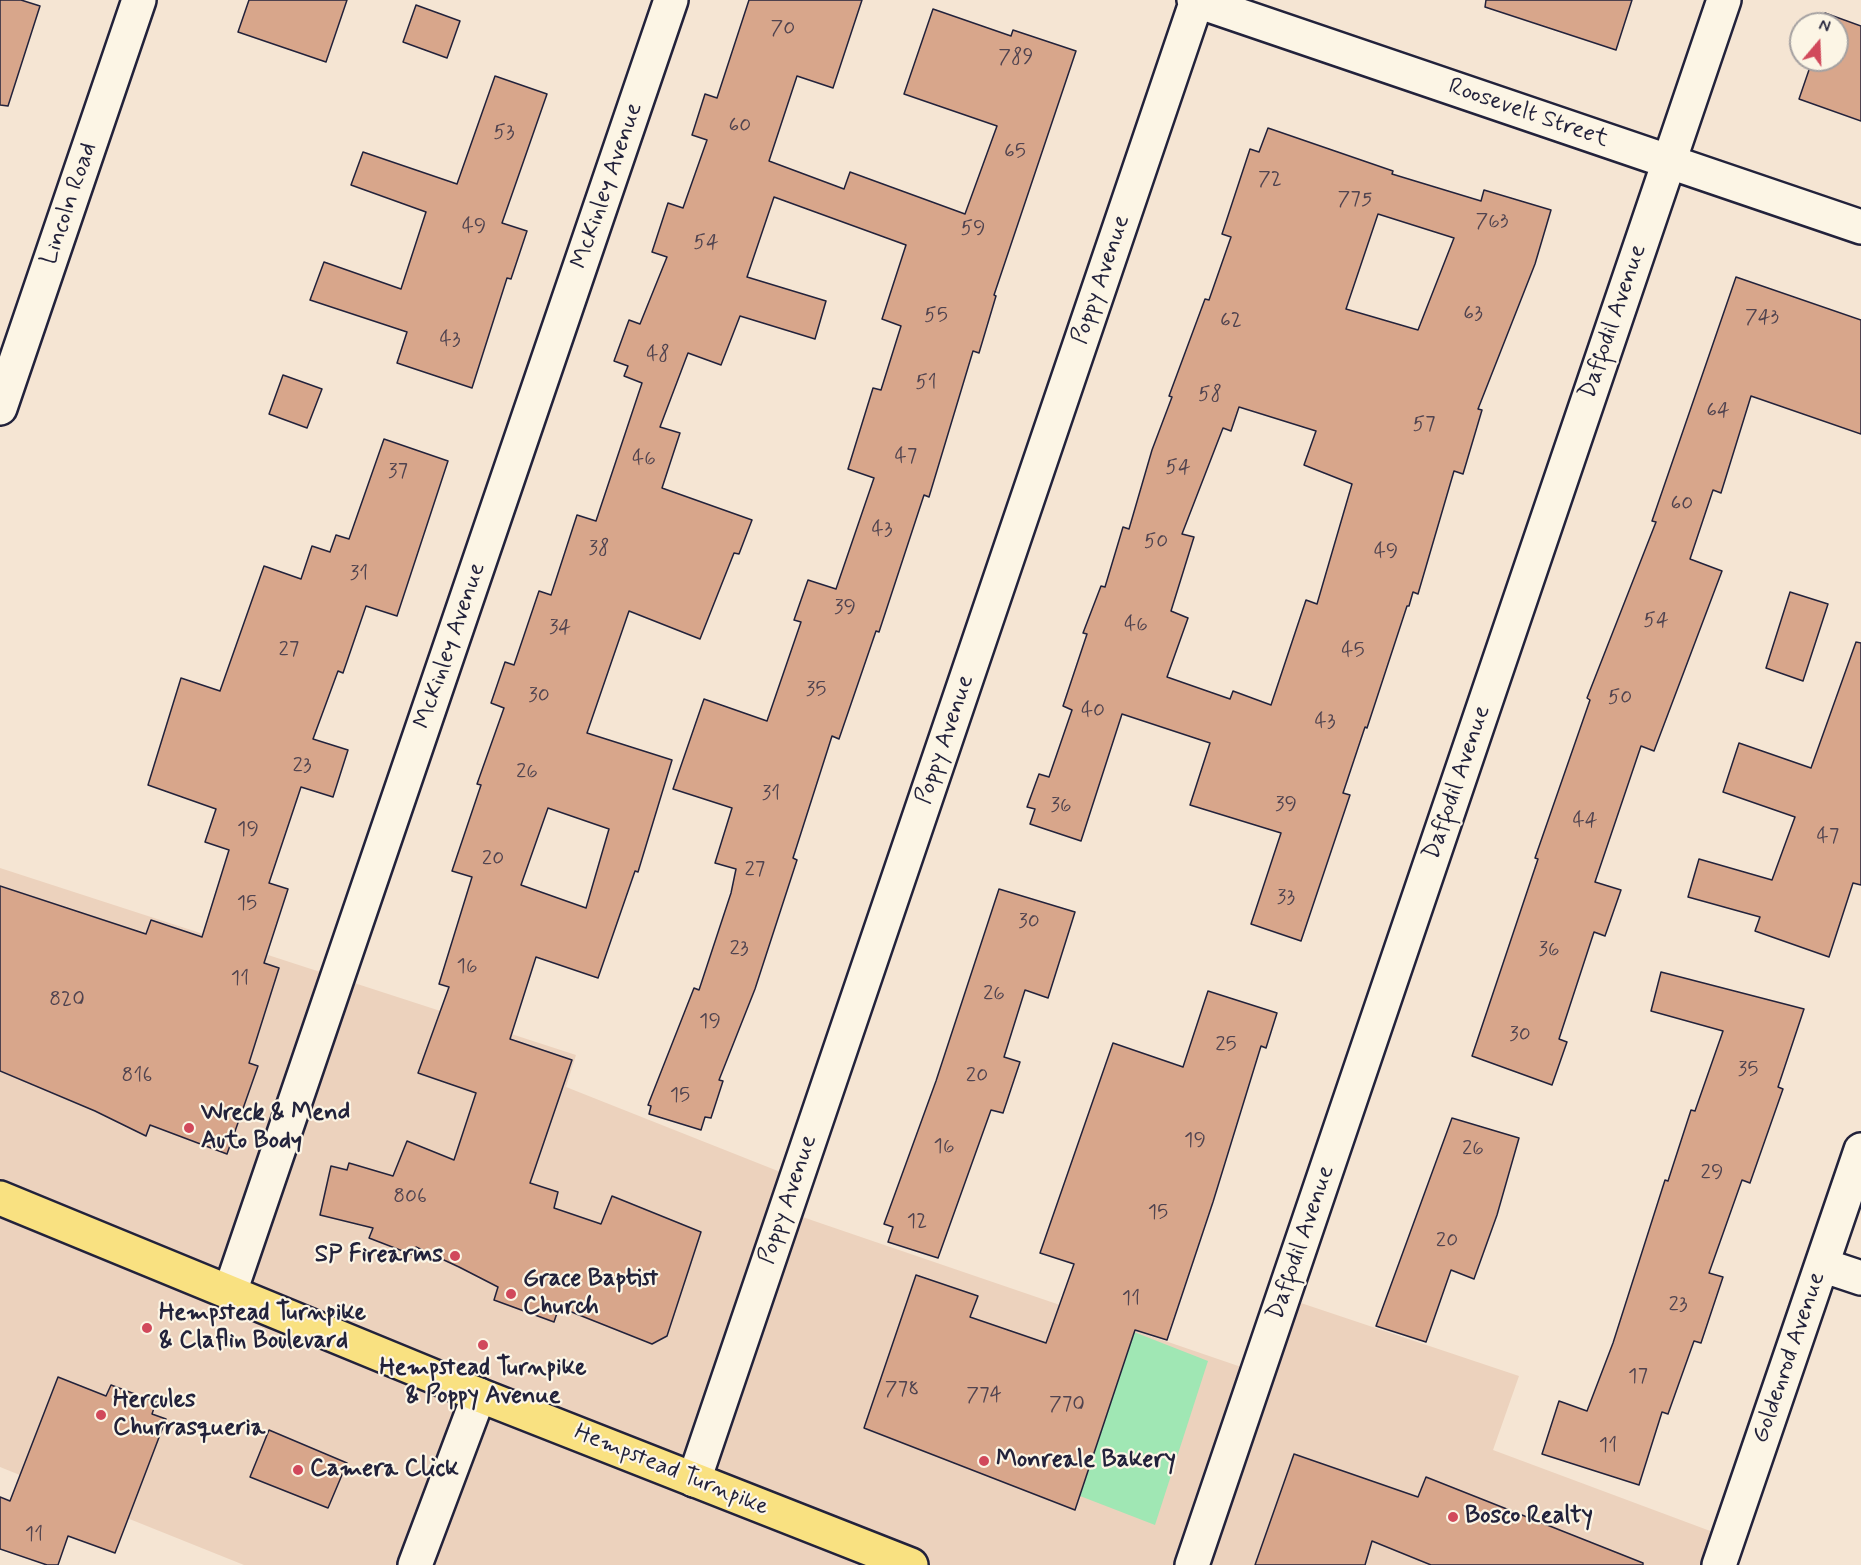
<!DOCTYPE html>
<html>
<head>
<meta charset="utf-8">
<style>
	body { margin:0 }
	#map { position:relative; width:1861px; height:1565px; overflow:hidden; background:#f5e5d3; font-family:Mynerve,sans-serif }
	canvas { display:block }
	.north { position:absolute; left:1789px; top:12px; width:60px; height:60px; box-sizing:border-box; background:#fcf5e5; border:2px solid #a5a1a1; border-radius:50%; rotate:19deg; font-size:16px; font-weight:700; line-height:24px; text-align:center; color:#22223b }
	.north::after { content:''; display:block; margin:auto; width:21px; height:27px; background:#d1495b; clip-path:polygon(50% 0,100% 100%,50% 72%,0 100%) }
</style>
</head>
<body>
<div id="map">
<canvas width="1861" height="1565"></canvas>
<div class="north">N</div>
</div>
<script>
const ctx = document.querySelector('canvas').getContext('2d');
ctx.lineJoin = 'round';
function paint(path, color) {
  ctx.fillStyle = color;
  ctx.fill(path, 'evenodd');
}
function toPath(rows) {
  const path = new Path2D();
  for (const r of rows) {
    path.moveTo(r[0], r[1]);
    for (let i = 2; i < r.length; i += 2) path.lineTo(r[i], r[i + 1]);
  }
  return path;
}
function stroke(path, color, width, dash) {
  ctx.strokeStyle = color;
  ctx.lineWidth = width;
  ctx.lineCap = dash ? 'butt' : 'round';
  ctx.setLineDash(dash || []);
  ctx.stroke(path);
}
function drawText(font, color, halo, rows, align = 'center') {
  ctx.font = font + ' Mynerve,sans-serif';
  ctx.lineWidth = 4.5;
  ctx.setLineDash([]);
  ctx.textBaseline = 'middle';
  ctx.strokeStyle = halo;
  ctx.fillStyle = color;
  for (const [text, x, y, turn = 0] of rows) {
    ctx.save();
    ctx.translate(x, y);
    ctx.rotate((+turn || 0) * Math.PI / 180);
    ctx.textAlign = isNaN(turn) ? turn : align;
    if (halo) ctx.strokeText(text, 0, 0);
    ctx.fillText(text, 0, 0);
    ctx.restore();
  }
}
paint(toPath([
	[0,868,576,1055,566,1087,793,1177,782,1210,1253,1371,1277,1295,1519,1376,1493,1450,1721,1535,1710,1565,244,1565,0,1467]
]), '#ecd2bd');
paint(toPath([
	[1134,1332,1208,1361,1155,1525,1080,1496]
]), '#a0e7b4');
const building = toPath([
	[0,0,21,0,40,6,8,106,0,105,0,0],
	[249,0,347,0,326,62,238,32,249,0],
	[749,0,862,0,833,88,797,76,769,161,844,189,850,172,965,214,997,126,904,94,933,9,1011,36,1013,30,1076,51,994,295,996,296,979,353,973,351,929,497,924,495,879,632,876,631,839,739,832,736,793,858,797,860,755,989,719,1080,723,1081,711,1118,705,1117,701,1130,649,1114,651,1106,648,1105,694,988,699,990,731,893,736,869,715,863,732,808,673,789,704,699,767,721,801,622,794,620,808,580,836,589,874,478,848,469,873,388,881,390,901,326,882,319,906,245,774,197,747,277,826,301,815,339,740,316,721,365,688,353,660,427,680,433,662,488,752,520,739,554,734,553,700,639,629,611,587,733,672,760,638,872,635,871,598,978,536,957,510,1039,572,1060,530,1183,558,1192,554,1208,601,1224,612,1196,701,1232,667,1336,652,1344,559,1307,554,1322,494,1300,498,1287,459,1267,416,1247,413,1255,369,1238,373,1228,320,1215,331,1166,347,1170,349,1163,393,1176,407,1141,454,1160,476,1093,418,1073,449,987,439,984,472,877,452,871,481,785,477,784,504,708,491,703,505,662,514,665,539,591,551,595,577,515,596,521,642,383,624,376,628,366,614,361,629,320,640,324,667,257,652,252,668,203,683,208,707,140,692,135,705,94,717,98,749,0],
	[548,808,609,829,586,908,521,885,548,808],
	[1486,0,1632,0,1616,50,1485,7,1486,0],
	[416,5,460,21,447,58,403,42,416,5],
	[1825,13,1861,26,1861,121,1799,99,1811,64,1808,63,1809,60,1837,60,1837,24,1821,24,1825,13],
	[495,76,547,94,502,223,527,231,511,279,507,278,472,388,397,363,407,332,310,300,324,262,401,289,426,212,351,185,363,152,457,184,495,76],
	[1268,128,1393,171,1392,174,1481,201,1484,190,1551,210,1535,264,1478,409,1482,410,1463,474,1454,471,1418,594,1413,592,1409,606,1407,606,1367,728,1365,727,1343,793,1350,795,1301,941,1251,924,1281,833,1190,805,1210,743,1122,714,1081,841,1030,824,1035,809,1027,807,1039,774,1049,777,1072,710,1063,706,1087,634,1083,633,1101,586,1105,587,1123,527,1129,529,1152,450,1172,397,1169,396,1205,299,1209,300,1231,237,1222,234,1250,149,1259,152,1268,128],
	[1378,214,1454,238,1418,330,1346,309,1378,214],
	[1239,407,1316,431,1304,465,1352,484,1317,604,1306,600,1271,705,1233,691,1230,699,1167,677,1188,618,1171,611,1194,537,1182,534,1223,428,1231,431,1239,407],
	[1736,277,1861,320,1861,434,1751,396,1721,493,1713,490,1690,559,1722,571,1654,751,1641,746,1595,882,1621,890,1605,936,1594,932,1559,1039,1567,1042,1552,1085,1472,1056,1538,859,1535,858,1590,700,1587,698,1656,522,1652,521,1736,277],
	[283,375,322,389,307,428,269,414,283,375],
	[384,439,448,461,397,616,366,606,343,673,338,671,313,739,348,750,333,797,301,787,269,883,288,889,264,963,279,968,249,1063,258,1066,227,1154,150,1125,146,1136,95,1111,0,1071,0,886,146,934,151,920,202,937,229,850,205,842,216,809,148,785,181,678,220,691,264,566,301,579,312,546,330,552,336,535,349,539,384,439],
	[1790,592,1828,604,1803,681,1766,668,1790,592],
	[1856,642,1861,643,1861,885,1853,883,1829,957,1755,931,1760,917,1688,897,1699,859,1772,880,1795,817,1723,792,1739,743,1811,768,1856,642],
	[999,889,1075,912,1048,998,1025,990,1004,1057,1020,1062,1003,1113,991,1110,938,1258,888,1242,893,1227,884,1224,936,1081,999,889],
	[1661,972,1804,1009,1778,1087,1783,1089,1750,1183,1742,1180,1709,1273,1723,1277,1701,1343,1694,1341,1668,1414,1662,1412,1639,1485,1542,1454,1559,1401,1587,1411,1613,1343,1665,1180,1668,1181,1691,1110,1695,1111,1723,1031,1651,1011,1661,972],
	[1208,991,1277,1013,1266,1048,1261,1046,1213,1202,1167,1340,1135,1330,1075,1510,864,1428,916,1275,978,1296,970,1317,1046,1343,1074,1264,1040,1253,1113,1043,1183,1067,1208,991],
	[1452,1118,1519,1138,1497,1215,1474,1279,1451,1270,1426,1342,1376,1326,1452,1118],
	[58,1377,106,1396,111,1385,156,1402,152,1414,166,1419,115,1553,68,1536,58,1565,47,1565,0,1549,0,1497,10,1501,58,1377],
	[269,1430,347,1463,328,1508,250,1477,269,1430],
	[1294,1454,1418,1497,1426,1477,1643,1563,1643,1565,1431,1565,1372,1541,1365,1565,1255,1565,1294,1454]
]);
paint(building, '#d8a68b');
stroke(building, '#22223b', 1.5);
const minor = toPath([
	[1194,0,1861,227],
	[0,408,139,0],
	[1822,1265,1861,1278],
	[230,1292,671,0],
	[694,1480,1197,0],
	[415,1565,479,1395],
	[1192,1565,1724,0],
	[1719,1565,1861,1150]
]);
const major = toPath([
	[0,1198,479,1395,911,1565]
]);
stroke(minor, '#22223b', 38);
stroke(major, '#22223b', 38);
stroke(minor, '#fcf5e5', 33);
stroke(major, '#f9e181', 33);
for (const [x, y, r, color] of [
	[189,1128,6,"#d1495b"],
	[455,1256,6,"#d1495b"],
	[511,1294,6,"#d1495b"],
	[147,1328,6,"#d1495b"],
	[483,1345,6,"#d1495b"],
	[101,1415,6,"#d1495b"],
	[984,1461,6,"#d1495b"],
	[298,1470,6,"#d1495b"],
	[1453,1517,6,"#d1495b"]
]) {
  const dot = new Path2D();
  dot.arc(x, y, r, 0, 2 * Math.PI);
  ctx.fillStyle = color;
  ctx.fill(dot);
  stroke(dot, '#fcf5e5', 2);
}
drawText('21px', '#50434f', null, [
	["70",783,30],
	["789",1016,59],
	["60",740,127],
	["53",504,134],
	["65",1015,153],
	["72",1270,181],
	["775",1355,201],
	["763",1492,223],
	["49",474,228],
	["59",973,230],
	["54",706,244],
	["63",1473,315],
	["55",936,317],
	["743",1762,319],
	["62",1231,322],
	["43",450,341],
	["48",658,356],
	["51",926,384],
	["58",1210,396],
	["64",1718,412],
	["57",1424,426],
	["47",906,458],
	["46",644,460],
	["54",1178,469],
	["37",398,473],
	["60",1682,505],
	["43",882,531],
	["50",1156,543],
	["38",599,550],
	["49",1386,553],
	["31",359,575],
	["39",845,609],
	["54",1656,622],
	["46",1136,626],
	["34",560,629],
	["27",289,651],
	["45",1353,652],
	["35",816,691],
	["30",539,697],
	["50",1620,699],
	["40",1093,712],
	["43",1325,723],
	["23",302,767],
	["26",527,773],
	["31",771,795],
	["39",1286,806],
	["36",1061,807],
	["44",1585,822],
	["19",248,831],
	["47",1828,838],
	["20",493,860],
	["27",755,871],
	["33",1286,899],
	["15",247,905],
	["30",1029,923],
	["23",739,950],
	["36",1549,951],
	["16",467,968],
	["11",240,980],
	["26",994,995],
	["820",67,1001],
	["19",710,1023],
	["30",1520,1036],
	["25",1226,1046],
	["35",1748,1071],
	["816",137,1077],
	["20",977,1077],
	["15",680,1097],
	["19",1195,1142],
	["16",944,1148],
	["26",1473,1150],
	["29",1712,1174],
	["806",410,1198],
	["15",1158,1214],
	["12",917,1223],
	["20",1447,1242],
	["11",1131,1300],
	["23",1678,1306],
	["17",1638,1378],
	["778",902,1391],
	["774",984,1397],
	["770",1067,1406],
	["11",1608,1447],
	["11",34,1536]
]);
drawText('24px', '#22223b', '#fcf5e5', [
	["Roosevelt Street",1528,114,19],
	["McKinley Avenue",608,186,-71],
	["Lincoln Road",70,204,-71],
	["Poppy Avenue",1102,280,-71],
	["Daffodil Avenue",1614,322,-71],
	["McKinley Avenue",451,646,-71],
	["Poppy Avenue",946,740,-71],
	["Daffodil Avenue",1458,783,-71],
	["Poppy Avenue",789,1200,-71],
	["Daffodil Avenue",1302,1243,-71],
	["Goldenrod Avenue",1790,1358,-71],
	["Hempstead Turnpike",671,1471,22]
]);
drawText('bold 24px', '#22223b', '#fcf5e5', [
	["Wreck & Mend",201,1114],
	["Auto Body",201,1142],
	["SP Firearms",443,1256,"right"],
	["Grace Baptist",523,1280],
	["Church",523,1308],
	["Hempstead Turnpike",159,1314],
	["& Claflin Boulevard",159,1342],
	["Hempstead Turnpike",483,1369,"center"],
	["& Poppy Avenue",483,1397,"center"],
	["Hercules",113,1401],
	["Churrasqueria",113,1429],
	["Monreale Bakery",996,1461],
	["Camera Click",310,1470],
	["Bosco Realty",1465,1517]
], 'left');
</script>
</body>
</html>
